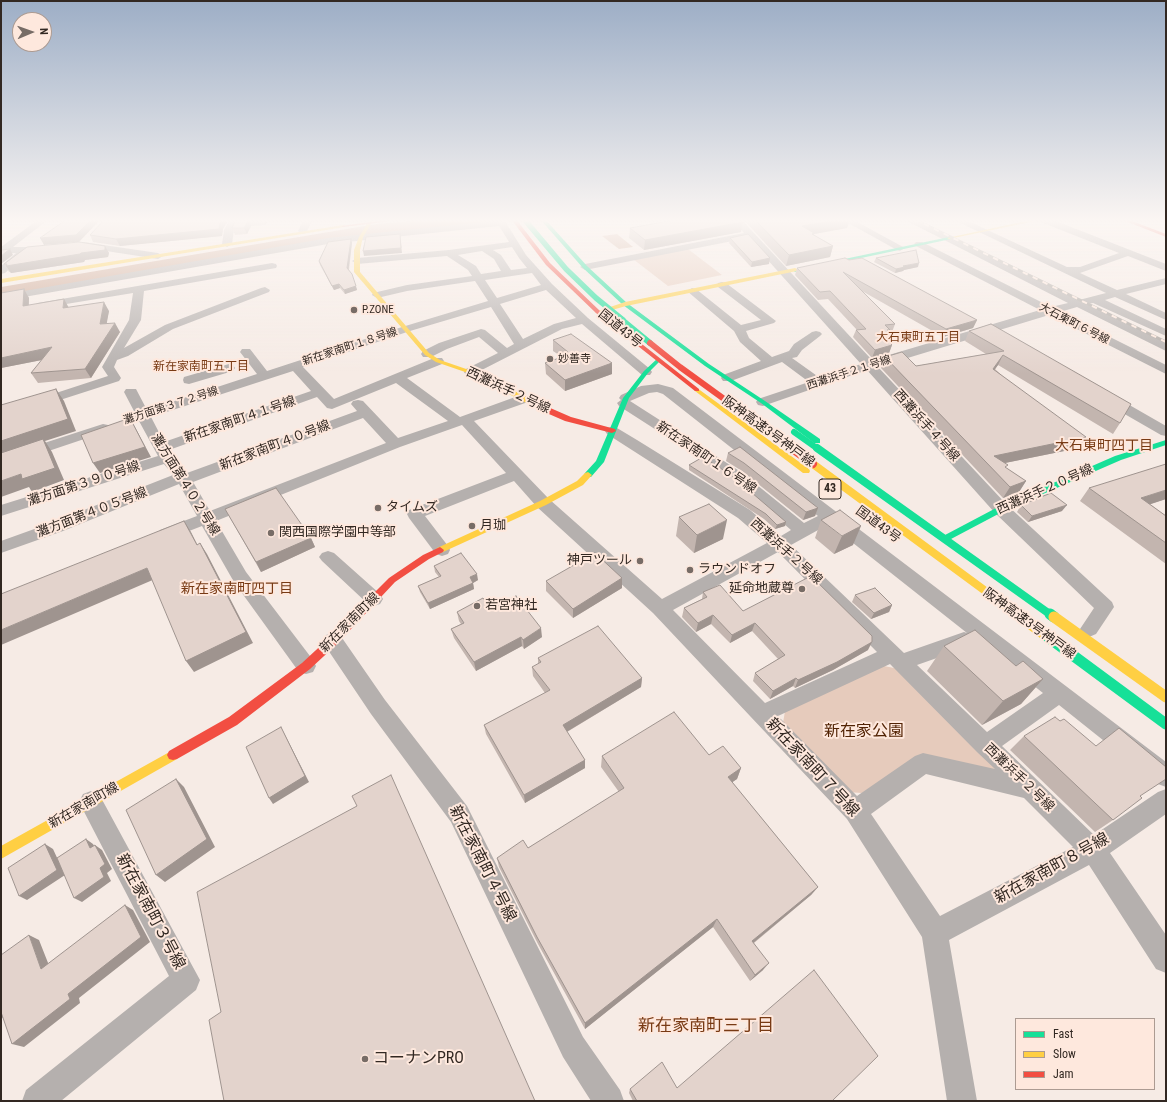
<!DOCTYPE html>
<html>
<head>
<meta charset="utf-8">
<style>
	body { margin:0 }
	#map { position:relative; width:1167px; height:1102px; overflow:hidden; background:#f6ebe5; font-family:"Roboto Condensed",sans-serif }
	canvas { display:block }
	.frame { position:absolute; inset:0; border:2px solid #322822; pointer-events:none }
	.legend { position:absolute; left:1015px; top:1018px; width:140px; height:72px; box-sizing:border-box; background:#fee8dd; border:1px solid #ac9b92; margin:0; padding:5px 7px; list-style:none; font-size:12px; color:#322822 }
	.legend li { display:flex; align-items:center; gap:8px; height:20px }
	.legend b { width:20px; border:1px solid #ac9b92 }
	.north { position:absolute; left:12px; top:12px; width:40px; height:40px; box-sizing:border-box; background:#fee8dd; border:1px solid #ac9b92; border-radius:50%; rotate:88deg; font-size:11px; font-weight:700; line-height:16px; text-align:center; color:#322822 }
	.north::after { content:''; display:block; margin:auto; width:14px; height:18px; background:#776c66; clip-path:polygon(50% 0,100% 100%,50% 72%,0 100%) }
</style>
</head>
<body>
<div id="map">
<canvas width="1167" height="1102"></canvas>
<div class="frame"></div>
<ul class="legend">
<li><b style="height:5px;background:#16e098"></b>Fast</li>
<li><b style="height:5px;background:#ffcf43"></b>Slow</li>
<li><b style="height:5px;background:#f24e42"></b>Jam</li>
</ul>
<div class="north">N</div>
</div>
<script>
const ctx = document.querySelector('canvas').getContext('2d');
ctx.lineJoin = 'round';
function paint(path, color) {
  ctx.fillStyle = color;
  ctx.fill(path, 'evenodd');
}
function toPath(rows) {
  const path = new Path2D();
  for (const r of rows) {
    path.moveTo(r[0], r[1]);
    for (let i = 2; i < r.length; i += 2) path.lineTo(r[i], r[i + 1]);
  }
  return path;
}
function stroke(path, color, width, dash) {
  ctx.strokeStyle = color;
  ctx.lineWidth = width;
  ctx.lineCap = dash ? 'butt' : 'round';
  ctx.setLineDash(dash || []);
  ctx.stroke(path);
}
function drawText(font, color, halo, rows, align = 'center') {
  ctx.font = font + ' "Roboto Condensed","Noto Sans JP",sans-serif';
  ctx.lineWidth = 4;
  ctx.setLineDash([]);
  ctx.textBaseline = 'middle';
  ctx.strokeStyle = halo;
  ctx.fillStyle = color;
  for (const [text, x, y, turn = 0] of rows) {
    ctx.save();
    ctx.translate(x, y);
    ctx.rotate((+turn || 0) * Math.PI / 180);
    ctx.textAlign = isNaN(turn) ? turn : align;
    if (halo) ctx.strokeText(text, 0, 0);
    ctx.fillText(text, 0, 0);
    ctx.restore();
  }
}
paint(toPath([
	[688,249,722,275,668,286,633,259],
	[884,666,899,669,1013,781,920,757,862,793,846,792,783,723,785,711]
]), '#e6cbbc');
paint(toPath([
	[617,234,633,247,619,249,602,236]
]), '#cca692');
paint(toPath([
	[433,219,494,220,492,223,486,225,376,234,1,299,1,287,376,224,433,219]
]), '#cca692');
paint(toPath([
	[39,219,49,219,13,247,45,247,48,248,50,250,48,252,27,253,5,273,1,274,1,266,16,253,1,254,1,247,39,219],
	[230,219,239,219,234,230,232,244,227,247,222,244,224,230,230,219],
	[304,219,313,219,306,233,303,234,298,231,304,219],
	[732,219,741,219,872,360,1040,310,916,246,914,244,916,242,922,242,1051,307,1068,303,903,219,914,219,1079,300,1106,293,952,219,964,219,1067,267,1080,267,1119,253,1033,219,1048,219,1061,223,1166,264,1166,271,1128,256,1080,273,1117,290,1166,278,1166,284,1126,294,1166,313,1166,320,1115,297,1105,300,1166,329,1166,336,1093,303,1088,304,1166,342,1166,351,1077,307,1060,312,1166,365,1166,374,1049,315,878,367,1007,505,1112,602,1114,607,1096,634,1089,637,1082,634,1080,629,1094,608,995,513,867,370,763,406,758,405,756,402,758,399,809,382,782,362,731,381,723,381,721,378,723,375,761,361,740,342,734,331,687,291,692,288,696,289,741,325,761,320,718,287,717,285,718,283,722,282,726,283,776,321,774,323,746,331,749,338,772,357,789,351,794,344,812,332,816,331,820,332,822,334,820,336,802,350,797,357,792,358,820,378,861,364,748,238,585,270,580,267,585,264,744,233,732,219],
	[841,219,852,219,905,248,900,251,897,250,841,219],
	[502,220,505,221,526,255,552,284,588,318,650,369,652,372,650,375,642,375,582,324,562,329,470,376,466,375,464,372,466,369,498,353,479,337,447,349,431,357,423,357,421,354,423,351,439,343,481,329,485,330,507,348,514,344,491,307,410,331,303,367,334,399,434,358,442,358,444,361,442,364,407,378,460,417,518,396,528,396,530,399,528,402,474,421,549,499,662,599,767,543,738,518,607,434,605,431,607,428,612,427,617,428,637,440,750,510,781,536,791,530,731,478,619,406,617,403,621,400,619,398,621,395,641,386,658,384,673,388,1166,762,1166,787,1158,784,1059,705,1002,746,1094,835,1158,792,1166,789,1166,814,1110,853,1166,935,1166,973,1156,969,1089,865,949,940,977,1101,947,1101,922,937,847,819,653,613,537,507,514,481,425,516,448,546,450,550,448,554,442,556,436,554,409,518,407,514,409,510,506,473,462,425,400,447,216,521,246,572,313,660,316,666,313,672,306,674,299,672,234,582,202,526,166,540,160,538,158,534,160,530,197,516,179,484,63,531,1,553,1,541,51,523,173,475,164,464,1,516,1,505,158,456,139,421,132,423,127,422,125,419,127,416,135,413,124,392,126,389,136,389,147,410,257,374,240,352,242,349,250,349,267,371,402,327,488,301,475,281,407,291,377,298,372,295,373,293,407,285,472,276,468,270,447,256,357,264,352,261,357,258,449,250,509,242,499,226,328,244,1,301,1,295,328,238,502,220],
	[512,247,519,258,527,268,511,270,501,255,493,250,512,247],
	[482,251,494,259,501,271,481,274,476,266,458,255,482,251],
	[532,273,541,285,497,298,485,280,532,273],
	[546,290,576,318,554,324,523,339,500,304,546,290],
	[293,371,311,391,164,442,151,417,293,371],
	[396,383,448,421,398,438,363,401,358,400,353,401,351,404,357,411,187,473,169,450,317,397,327,408,332,409,396,383],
	[657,392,663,394,818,516,804,523,741,472,630,401,649,393,657,392],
	[363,418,386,443,210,511,193,482,363,418],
	[829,524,967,633,964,632,904,653,791,545,829,524],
	[778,552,877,652,765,703,673,610,778,552],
	[972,637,1043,693,987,732,917,665,971,646,974,640,972,637],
	[890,664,977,752,995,769,923,753,915,756,857,796,778,716,890,664],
	[926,774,1024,798,1073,847,940,916,871,814,926,774],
	[83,242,158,253,163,256,158,259,80,247,78,245,83,242],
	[272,263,276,264,277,266,276,268,144,291,141,320,124,348,165,325,261,288,265,287,270,290,269,292,173,329,128,356,117,360,114,367,121,378,119,381,1,419,1,411,108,376,102,367,129,320,133,293,42,308,38,307,37,305,38,303,272,263],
	[229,364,233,365,235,368,233,371,189,384,184,383,183,380,184,377,229,364],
	[1107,394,1112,395,1166,426,1166,436,1161,435,1102,401,1100,398,1102,395,1107,394],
	[103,424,108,425,110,428,108,431,1,467,1,457,103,424],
	[328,551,334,553,380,594,383,599,380,604,374,606,368,604,322,561,319,557,322,553,328,551],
	[333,633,340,635,385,700,467,806,583,1037,620,1090,624,1101,591,1101,563,1057,451,822,371,714,326,647,323,641,326,635,333,633],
	[91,791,99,794,200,980,196,990,61,1101,22,1101,26,1090,169,976,79,802,83,794,91,791]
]), '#b5b0ae');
paint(toPath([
	[540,219,545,219,587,266,627,303,709,364,765,401,820,439,820,443,814,443,761,403,705,366,623,305,583,268,540,219],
	[949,237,951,237,951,239,795,272,792,270,949,237],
	[658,358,661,360,648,373,629,398,604,462,591,477,585,477,584,475,585,473,596,461,623,398,644,371,658,358],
	[1166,440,1166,445,1121,460,1004,511,951,539,948,540,944,537,945,535,998,507,1115,456,1166,440]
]), '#16e098');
paint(toPath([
	[370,219,374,219,363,237,360,250,360,272,429,353,440,360,472,371,548,407,548,411,542,411,468,373,436,362,425,355,354,272,354,250,359,237,370,219],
	[1035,219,1045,219,949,239,947,238,1035,219],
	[343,225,345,226,345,227,1,283,1,279,343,225],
	[795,268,797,269,797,271,626,306,598,314,595,312,625,302,795,268],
	[697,388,809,469,810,471,809,473,803,473,695,391,694,390,697,388],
	[588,472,592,475,583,485,546,505,443,552,440,553,436,550,437,548,540,501,577,481,585,473,588,472],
	[173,750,177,751,179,755,177,759,1,859,1,846,173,750]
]), '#ffcf43');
paint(toPath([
	[392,219,409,219,343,227,341,226,392,219],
	[511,219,516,219,550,263,600,311,699,389,699,391,695,391,596,313,546,265,511,219],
	[1120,219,1127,219,1166,234,1166,237,1120,219],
	[542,407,548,407,571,417,615,429,616,431,612,433,565,421,542,411,542,407],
	[440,547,444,550,443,552,429,559,395,582,337,644,310,669,237,725,177,759,173,760,169,759,167,755,169,751,229,717,302,663,329,638,389,578,423,555,440,547]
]), '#f24e42');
const rail = toPath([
	[914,219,1166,342]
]);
stroke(rail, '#b0aaa5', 3);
stroke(rail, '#fee8dd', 2, [5.5]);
stroke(toPath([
	[524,219,566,269,596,298,623,320]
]), '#16e098', 5.5);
stroke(toPath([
	[621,319,650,343],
	[794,432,818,449]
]), '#16e098', 6);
stroke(toPath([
	[817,448,1051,615]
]), '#16e098', 8);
stroke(toPath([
	[1050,614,1054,617],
	[1044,634,1166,724]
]), '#16e098', 11);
stroke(toPath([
	[813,464,1018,615]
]), '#ffcf43', 8);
stroke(toPath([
	[1017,614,1044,634],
	[1054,617,1166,697]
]), '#ffcf43', 11);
stroke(toPath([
	[650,343,680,367,793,449]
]), '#f24e42', 6);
stroke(toPath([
	[791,448,813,464]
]), '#f24e42', 8);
paint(toPath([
	[236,219,269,219,265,225,251,226,247,234,235,235,232,228],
	[743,219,850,219,847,228,814,234,814,235,833,246,830,257,786,266],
	[743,222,741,232,644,250,629,238,630,228],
	[223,229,222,236,120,246,93,242,90,235],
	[730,238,769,264,751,267,729,243],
	[351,239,352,243,349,270,357,290,345,294,340,288,334,290,320,265,319,261],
	[105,246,109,253,108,257,85,260,84,262,11,273,10,272,9,272,4,264],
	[876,258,918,267,904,270,903,271,895,273,874,262],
	[849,260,977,320,973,328,943,337,862,291,895,324,892,332,889,332,890,333,888,340,892,345,889,353,872,358,853,337,856,330,857,330,828,299,818,300,795,275,797,268],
	[24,289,29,298,29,305,109,311,106,324,120,332,91,378,38,383,31,373,42,360,1,368,1,293],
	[991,324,1120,423,1113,434,998,365,995,369,1079,448,1005,463,1006,468,1026,481,1019,492,1003,498,881,368,885,357,916,366,986,354,965,341,969,331],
	[553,340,612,363,612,374,565,391,546,374,545,363,562,357,553,351],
	[728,453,818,508,815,516,803,520,742,471,726,461],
	[689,465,786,522,785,526,775,529,764,519,689,470],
	[1089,488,1166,499,1150,504,1166,516,1166,564,1080,501],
	[1021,505,1062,511,1028,522,1017,512],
	[225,509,311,538,315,547,261,572],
	[679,517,723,539,694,553,676,536],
	[821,520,853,545,834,554,815,538],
	[434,566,478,580,473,583,474,589,430,609,420,592,418,586,439,577,435,572],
	[622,578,622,588,573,618,546,591,546,581],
	[703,592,743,611,868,650,833,670,795,688,793,686,770,699,753,681,755,673,778,659,752,631,730,643,711,624,696,632,682,617,684,608,702,599],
	[855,595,892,605,889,612,871,619,852,602],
	[491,609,542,637,524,649,522,646,476,671,454,638,451,629,461,624,459,621,457,612],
	[944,646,1016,666,1043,679,1021,704,982,725,927,671],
	[538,658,642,678,641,687,567,732,585,760,585,768,525,803,486,734,484,725,545,693,533,676,532,667,538,664],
	[1024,736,1141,796,1113,820,1095,832,1010,750],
	[709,755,741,768,737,779,732,782,818,887,811,895,754,943,763,970,750,981,713,927,585,1029,538,944,499,867,497,858,528,848,619,792,601,767,602,756],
	[677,1088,832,1101,633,1101,629,1093,630,1089]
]), '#c3b5af');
paint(toPath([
	[92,219,101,219,79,242,44,245,40,238],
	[222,219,229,219,223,229,222,236,120,246,116,239,220,223],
	[249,219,251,226,247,234,244,228],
	[264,219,269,219,265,225],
	[841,219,850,219,847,228,814,234,812,244,802,226],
	[743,222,741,232,644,250,645,240],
	[400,234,402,253,364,256,363,251],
	[351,239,352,243,348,272,347,268],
	[105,246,109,253,108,257,85,260,84,262,11,273,6,266,81,253],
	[833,246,830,257,786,266,789,255],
	[10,249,13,255,1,264,1,256],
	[770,258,769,264,751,267,752,262],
	[919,263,918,267,904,270,903,271,895,273,896,269,903,266],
	[339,284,340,288,334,290,332,286],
	[356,286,357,290,345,294,344,290],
	[24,289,29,298,28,315,23,306],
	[64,299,69,308,63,308],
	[104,302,109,311,105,333,100,324],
	[977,320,973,328,943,337,946,329],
	[115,323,120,332,91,378,85,369],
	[892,345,889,353,872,358,875,350],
	[52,347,57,357,1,368,1,358],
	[1003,355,998,365,988,379,993,369],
	[612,363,612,374,565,391,565,380],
	[56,389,64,401,76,431,45,441,52,452,64,480,32,492,29,487,1,497,1,481,21,474,55,468,1,456,1,441],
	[130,418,151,457,100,473,93,463],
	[1086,437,1079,448,990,466,994,456],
	[1026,481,1019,492,1003,498,1010,487],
	[1166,490,1166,499,1130,511,1141,498],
	[1067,505,1062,511,1028,522,1032,516],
	[818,508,815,516,803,520,806,512],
	[727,520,723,539,694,553,697,535],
	[184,521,191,532,203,556,197,545],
	[786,522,785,526,775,529,777,525],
	[861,526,853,545,834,554,842,536],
	[311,538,315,547,261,572,256,562],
	[200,543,207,554,253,643,194,672,186,661],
	[147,568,155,579,1,645,1,630],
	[477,574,478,580,473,583,474,589,430,609,428,603,470,577],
	[622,578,622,588,573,618,573,609],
	[892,605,889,612,871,619,874,613],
	[713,615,711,624,696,632,698,623],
	[755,623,752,631,730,643,732,635],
	[541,628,542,637,524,649,523,640],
	[521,637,522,646,476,671,474,662],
	[872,642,868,650,833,670,795,688,798,680],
	[642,678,641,687,563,734,563,725],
	[796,678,793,686,770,699,773,691],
	[1043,679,1021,704,982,725,1003,701],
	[281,727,284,733,309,782,273,804,269,798],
	[585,760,585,768,525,803,524,795],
	[741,768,737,779,724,788,728,777],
	[176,779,184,787,215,847,165,882,156,875],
	[86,839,93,844,98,853,90,848],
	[45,844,53,849,65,875,27,900,19,896],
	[95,845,102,850,112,869,107,873,111,881,82,902,74,898,100,868],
	[818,887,811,895,747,948,752,941],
	[125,905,133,910,150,942,79,998,80,1003,24,1047,12,1044,68,994],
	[717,919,713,927,585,1029,585,1023],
	[29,935,39,940,52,973,41,969],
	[769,963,763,970,750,981,755,975],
	[1,1008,11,1011,1,1019]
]), '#9f948f');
const building = toPath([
	[67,219,92,219,76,235,40,238,67,219],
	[119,219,222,219,220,223,219,229,116,239,90,235,103,221,119,219],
	[236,219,249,219,244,228,232,228,236,219],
	[680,219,741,219,743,222,645,240,630,228,680,219],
	[754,219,841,219,802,226,814,233,812,234,833,246,789,255,754,219],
	[400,234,401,248,363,251,366,237,400,234],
	[748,234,770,258,752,262,730,238,748,234],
	[351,239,347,268,352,274,356,286,344,290,339,284,332,286,319,261,328,242,351,239],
	[79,242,105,246,105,250,81,253,80,254,6,266,7,264,4,264,27,247,79,242],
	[10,249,1,256,1,250,10,249],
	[916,250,919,263,903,266,905,267,896,269,876,258,916,250],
	[845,258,849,260,862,258,977,320,946,329,843,272,895,324,885,325,890,330,887,330,890,333,881,334,892,345,875,350,856,330,866,329,830,291,820,292,797,268,845,258],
	[24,289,23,306,64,299,63,308,104,302,100,324,115,323,85,369,31,373,52,347,1,358,1,293,24,289],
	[991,324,1131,404,1120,423,1003,355,993,369,1086,437,994,456,1008,465,1005,467,1026,481,1010,487,885,357,902,352,916,366,1004,351,969,331,991,324],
	[571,334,612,363,565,380,545,363,565,356,562,354,568,352,553,340,571,334],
	[56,389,68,419,1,441,1,405,56,389],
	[130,418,145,447,93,463,81,435,130,418],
	[43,439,55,468,22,479,21,474,1,481,1,453,43,439],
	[740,447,818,508,806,512,744,463,728,453,740,447],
	[703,457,731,475,786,522,777,525,766,514,689,465,703,457],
	[1166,464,1166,490,1141,498,1166,516,1166,543,1089,488,1166,464],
	[276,488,311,538,256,562,225,509,276,488],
	[1051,493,1067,505,1032,516,1021,505,1051,493],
	[709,504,727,520,697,535,679,517,709,504],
	[840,510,861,526,842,536,821,520,840,510],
	[184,521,197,545,200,543,246,632,186,661,147,568,1,630,1,594,184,521],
	[461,553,477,574,470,577,473,583,428,603,418,586,441,576,434,566,461,553],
	[595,553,622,578,573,609,546,581,595,553],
	[811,576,872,636,872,642,837,662,798,680,796,678,773,691,755,673,785,655,755,623,732,635,713,615,698,623,684,608,707,597,703,592,720,585,743,611,811,576],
	[875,588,892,605,874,613,855,595,875,588],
	[516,596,541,628,523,640,521,637,474,662,451,629,464,623,457,612,483,598,491,609,516,596],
	[598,626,642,678,563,725,585,760,524,795,484,725,550,690,532,667,541,662,538,658,598,626],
	[975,630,1016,666,1023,661,1043,679,1003,701,944,646,975,630],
	[674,712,709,755,723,746,741,768,728,777,818,887,752,941,769,963,755,975,717,919,585,1023,537,937,497,858,523,840,528,848,624,788,602,756,674,712],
	[1055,717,1060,721,1064,719,1096,746,1119,728,1166,767,1166,779,1140,796,1142,798,1113,820,1024,736,1055,717],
	[281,727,305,776,269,798,246,747,281,727],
	[391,775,535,1101,224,1101,209,1020,221,1012,197,892,357,806,352,796,391,775],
	[176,779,207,839,156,875,126,810,176,779],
	[86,839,90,848,95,845,105,864,100,868,104,877,74,898,57,858,86,839],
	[45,844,57,870,19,896,8,868,45,844],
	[125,905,141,937,68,994,70,999,12,1044,1,1012,1,955,29,935,41,969,125,905],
	[814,970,878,1056,832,1101,637,1101,630,1089,662,1062,677,1088,814,970]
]);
paint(building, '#e3d3cc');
stroke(building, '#9f948f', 1);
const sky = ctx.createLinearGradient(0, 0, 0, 374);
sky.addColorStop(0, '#9daec6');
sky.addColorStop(0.59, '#fbf6f3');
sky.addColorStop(1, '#fbf6f300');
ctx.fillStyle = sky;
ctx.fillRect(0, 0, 1167, 374);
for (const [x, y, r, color] of [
	[354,310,4,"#776c66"],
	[550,359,4,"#776c66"],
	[378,508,4,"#776c66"],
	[472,526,4,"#776c66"],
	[271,533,4,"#776c66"],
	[640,561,4,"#776c66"],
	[690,570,4,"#776c66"],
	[802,589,4,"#776c66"],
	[477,606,4,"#776c66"],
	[365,1059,4,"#776c66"]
]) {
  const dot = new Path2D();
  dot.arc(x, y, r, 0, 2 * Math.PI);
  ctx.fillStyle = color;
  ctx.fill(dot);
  stroke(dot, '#fee8dd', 1.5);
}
drawText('11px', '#322822', '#fee8dd', [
	["P.ZONE",362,310],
	["妙善寺",558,359]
], 'left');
drawText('11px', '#322822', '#fee8dd', [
	["大石東町６号線",1074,324,27],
	["新在家南町１８号線",350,347,-18],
	["西灘浜手２１号線",849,373,-18],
	["灘方面第３７２号線",171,406,-18]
]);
drawText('12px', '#783a14', '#fee8dd', [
	["大石東町五丁目",918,338],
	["新在家南町五丁目",201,367]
]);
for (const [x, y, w] of [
	[830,489,22]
]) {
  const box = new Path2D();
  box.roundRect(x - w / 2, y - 10, w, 20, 3);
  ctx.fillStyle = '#fee8dd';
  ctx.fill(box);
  stroke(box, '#322822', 1);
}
drawText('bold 12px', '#322822', null, [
	["43",830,489]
]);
drawText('13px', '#322822', '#fee8dd', [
	["国道43号",620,329,39],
	["西灘浜手２号線",508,391,25],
	["新在家南町４１号線",240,420,-19],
	["西灘浜手４号線",926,426,48],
	["阪神高速3号神戸線",768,432,36],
	["新在家南町４０号線",275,446,-21],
	["新在家南町１６号線",706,458,34],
	["灘方面第３９０号線",84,484,-18],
	["灘方面第４０２号線",185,485,58],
	["西灘浜手２０号線",1045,490,-24],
	["灘方面第４０５号線",92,513,-21],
	["国道43号",878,525,36],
	["西灘浜手２号線",786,552,42],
	["新在家南町線",350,623,-45],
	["阪神高速3号神戸線",1029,624,36],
	["西灘浜手２号線",1019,778,44],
	["新在家南町線",84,806,-30]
]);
drawText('13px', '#322822', '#fee8dd', [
	["タイムズ",386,508],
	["月珈",480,526],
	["関西国際学園中等部",279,533],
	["神戸ツール",632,561,"right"],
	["ラウンドオフ",698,570],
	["延命地蔵尊",794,589,"right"],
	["若宮神社",485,606]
], 'left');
drawText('14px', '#783a14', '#fee8dd', [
	["大石東町四丁目",1104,446],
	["新在家南町四丁目",237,589]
]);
drawText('16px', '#522304', '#fee8dd', [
	["新在家公園",864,732]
]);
drawText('16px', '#322822', '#fee8dd', [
	["新在家南町７号線",812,768,47],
	["新在家南町４号線",482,864,63],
	["新在家南町８号線",1052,869,-29],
	["新在家南町３号線",150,912,62]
]);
drawText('16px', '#322822', '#fee8dd', [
	["コーナンPRO",373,1059]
], 'left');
drawText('17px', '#783a14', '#fee8dd', [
	["新在家南町三丁目",706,1027]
]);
</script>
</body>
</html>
